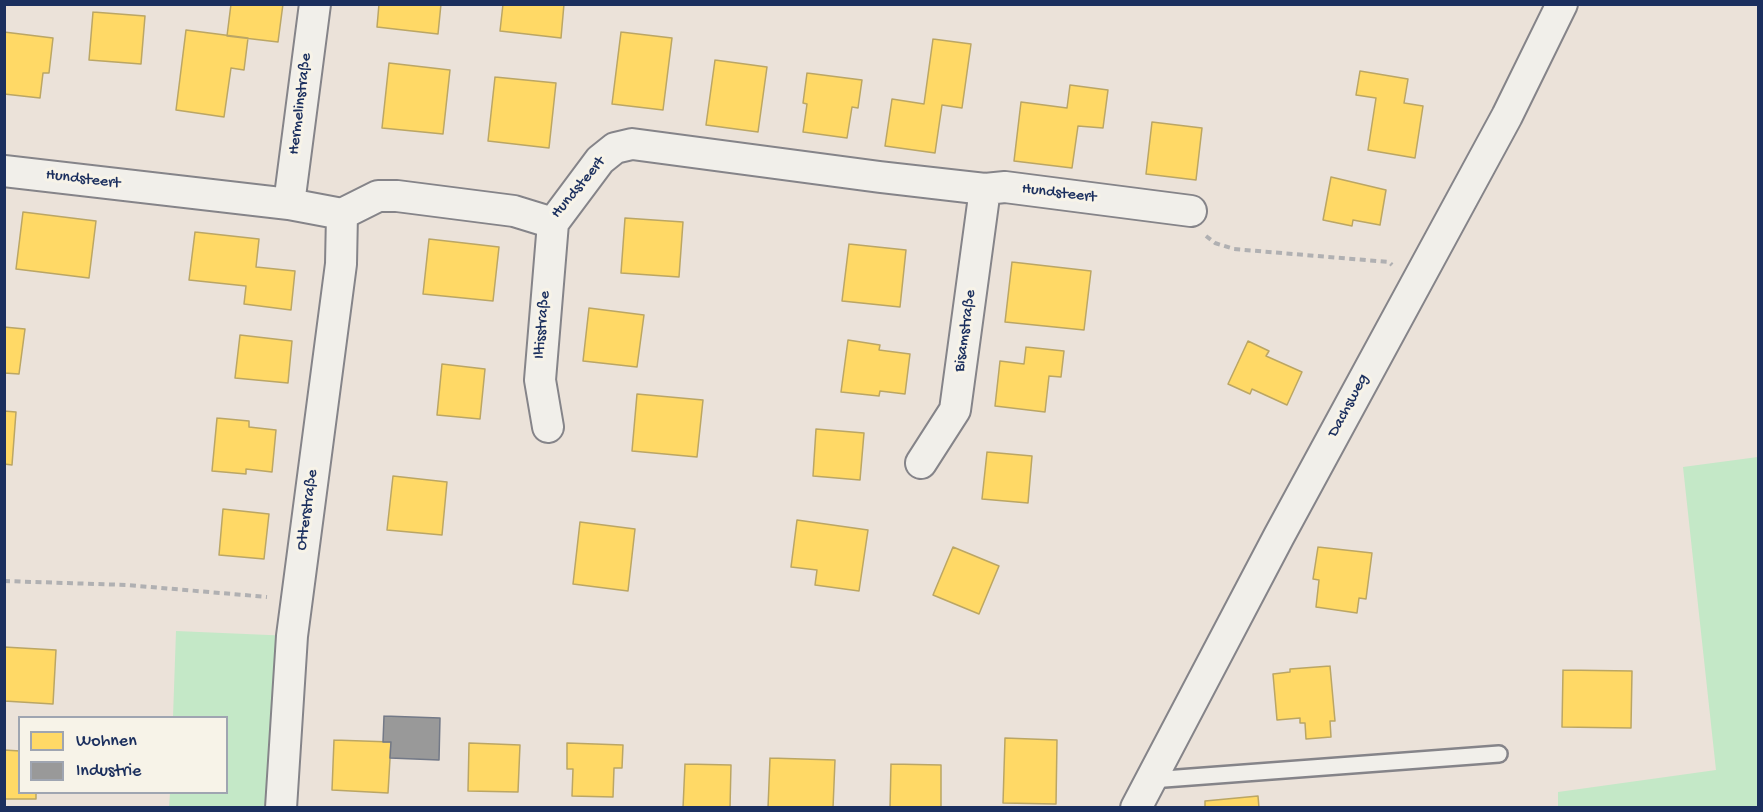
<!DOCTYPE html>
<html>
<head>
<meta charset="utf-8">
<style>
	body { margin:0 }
	#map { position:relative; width:1763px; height:812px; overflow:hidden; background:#ebe2d9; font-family:"Gochi Hand",sans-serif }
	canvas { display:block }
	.frame { position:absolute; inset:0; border:6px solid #1b2f5e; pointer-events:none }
	.legend { position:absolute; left:18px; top:716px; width:210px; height:78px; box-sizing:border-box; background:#f7f3e8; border:2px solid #9fa5b1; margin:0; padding:8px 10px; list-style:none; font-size:18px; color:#1b2f5e }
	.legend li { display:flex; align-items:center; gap:12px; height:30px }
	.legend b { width:30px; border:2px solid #9fa5b1 }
</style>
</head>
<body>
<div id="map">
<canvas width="1763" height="812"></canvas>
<div class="frame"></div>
<ul class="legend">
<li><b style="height:16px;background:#ffd966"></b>Wohnen</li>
<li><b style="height:16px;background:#999"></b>Industrie</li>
</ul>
</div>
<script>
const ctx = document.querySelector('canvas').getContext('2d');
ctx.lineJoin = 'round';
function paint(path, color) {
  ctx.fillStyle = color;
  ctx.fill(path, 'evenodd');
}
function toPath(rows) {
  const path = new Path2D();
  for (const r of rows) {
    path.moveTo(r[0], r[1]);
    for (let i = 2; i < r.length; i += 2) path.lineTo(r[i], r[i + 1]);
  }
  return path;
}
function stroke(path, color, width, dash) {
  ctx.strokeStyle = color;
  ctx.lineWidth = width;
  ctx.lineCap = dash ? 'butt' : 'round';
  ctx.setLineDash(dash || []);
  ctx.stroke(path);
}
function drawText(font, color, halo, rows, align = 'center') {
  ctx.font = font + ' "Gochi Hand",sans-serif';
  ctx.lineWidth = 6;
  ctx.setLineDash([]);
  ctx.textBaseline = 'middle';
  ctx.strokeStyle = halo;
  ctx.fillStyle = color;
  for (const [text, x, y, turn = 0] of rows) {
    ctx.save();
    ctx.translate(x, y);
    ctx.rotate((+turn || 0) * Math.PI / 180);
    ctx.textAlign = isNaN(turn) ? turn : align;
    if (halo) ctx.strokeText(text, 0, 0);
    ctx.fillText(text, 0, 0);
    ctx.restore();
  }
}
paint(toPath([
	[1758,457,1758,807,1558,807,1558,792,1716,770,1683,467],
	[176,631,292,636,281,807,169,808,170,793,226,792,226,718,173,717]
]), '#c4e8c7');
const homes = toPath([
	[231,4,283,4,278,42,227,36,231,4],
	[379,4,441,4,438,34,377,27,379,4],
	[503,4,564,4,561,38,500,31,503,4],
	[93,12,145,16,141,64,89,60,93,12],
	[186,30,248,38,244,70,231,68,224,117,176,110,186,30],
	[4,32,53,38,49,73,43,73,40,98,4,94,4,32],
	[621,32,672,38,663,110,612,104,621,32],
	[933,39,971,44,962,108,942,105,935,153,885,146,892,99,924,104,933,39],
	[715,60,767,67,758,132,706,125,715,60],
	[389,63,450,70,443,134,382,128,389,63],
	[1360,71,1408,79,1404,103,1423,106,1415,158,1368,150,1376,98,1356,95,1360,71],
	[807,73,862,80,858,108,852,107,847,138,803,132,807,104,803,103,807,73],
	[495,77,556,83,549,148,488,141,495,77],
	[1070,85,1108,90,1103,128,1078,126,1072,168,1014,161,1021,102,1067,108,1070,85],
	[1152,122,1202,128,1196,180,1146,174,1152,122],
	[1331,177,1386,190,1380,225,1353,220,1352,226,1323,220,1331,177],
	[23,212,96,221,89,278,16,269,23,212],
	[625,218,683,222,679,277,621,273,625,218],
	[195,232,259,239,256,267,295,271,291,310,244,304,246,286,189,280,195,232],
	[429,239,499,247,493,301,423,294,429,239],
	[849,244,906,250,900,307,842,301,849,244],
	[1012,262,1091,271,1084,330,1005,322,1012,262],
	[589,308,644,315,637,367,583,361,589,308],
	[4,327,25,329,19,374,4,373,4,327],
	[240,335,292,341,288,383,235,378,240,335],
	[848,340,880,345,879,350,910,354,905,394,880,391,879,396,841,392,848,340],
	[1248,341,1269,351,1266,356,1302,372,1287,405,1252,389,1250,394,1228,384,1248,341],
	[1026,347,1064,351,1061,377,1049,376,1045,412,995,406,1000,361,1024,364,1026,347],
	[442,364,485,369,480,419,437,415,442,364],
	[637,394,703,400,697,457,632,451,637,394],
	[4,411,16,412,12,465,4,464,4,411],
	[217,418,249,421,249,427,276,430,272,472,246,469,246,474,212,471,217,418],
	[816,429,864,433,860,480,813,476,816,429],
	[987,452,1032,456,1028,503,982,499,987,452],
	[393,476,447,482,442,535,387,530,393,476],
	[223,509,269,514,264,559,219,555,223,509],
	[797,520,868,530,859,591,815,585,817,570,791,567,797,520],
	[580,522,635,529,628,591,573,584,580,522],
	[953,547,999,566,979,614,933,595,953,547],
	[1318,547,1372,553,1366,599,1359,598,1357,613,1316,607,1319,580,1313,579,1318,547],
	[4,647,56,650,53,704,4,701,4,647],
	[1330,666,1335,721,1330,721,1331,737,1306,739,1305,723,1300,723,1300,718,1277,720,1273,674,1290,672,1290,669,1330,666],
	[1563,670,1632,671,1631,728,1562,727,1563,670],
	[1005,738,1057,740,1056,804,1003,803,1005,738],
	[334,740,391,742,388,793,332,790,334,740],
	[469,743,520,745,518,792,468,791,469,743],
	[567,743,623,745,622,768,614,768,613,797,572,796,573,769,567,769,567,743],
	[4,750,20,751,20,792,36,792,36,799,4,799,4,750],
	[770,758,835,760,833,808,768,808,770,758],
	[685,764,731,765,730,808,683,808,685,764],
	[891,764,941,765,941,808,890,808,891,764],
	[1258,796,1259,808,1205,808,1205,801,1258,796]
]);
paint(homes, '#ffd966');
stroke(homes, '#bba664', 1.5);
const industry = toPath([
	[384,716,440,718,439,760,390,758,391,742,383,742,384,716]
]);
paint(industry, '#999');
stroke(industry, '#737987', 1.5);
const service = toPath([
	[1151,780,1499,754]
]);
const minor = toPath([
	[4,171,289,204,342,214,378,196,397,196,514,211,553,223,600,160,615,148,632,144,880,177,985,189,1005,187,1191,211],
	[289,204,315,4],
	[548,427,540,380,553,223],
	[921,463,955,410,985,189],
	[281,808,292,636,341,264,342,214],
	[1136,808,1279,536,1507,116,1562,4]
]);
stroke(service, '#858489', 20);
stroke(minor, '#858489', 34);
stroke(toPath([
	[1206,236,1215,243,1234,249,1389,262,1392,265],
	[4,581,127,585,267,597]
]), '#b0b0b2', 4, [6, 4.5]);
stroke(service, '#f1efea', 15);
stroke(minor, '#f1efea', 30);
drawText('16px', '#1b2f5e', '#f7f3e8', [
	["Hermelinstraße",301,104,-83],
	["Hundsteert",83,180,7],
	["Hundsteert",579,188,-50],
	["Hundsteert",1059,194,7],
	["Iltisstraße",543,325,-85],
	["Bisamstraße",966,331,-82],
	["Dachsweg",1349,406,-62],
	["Otterstraße",308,510,-82]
]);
</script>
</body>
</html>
